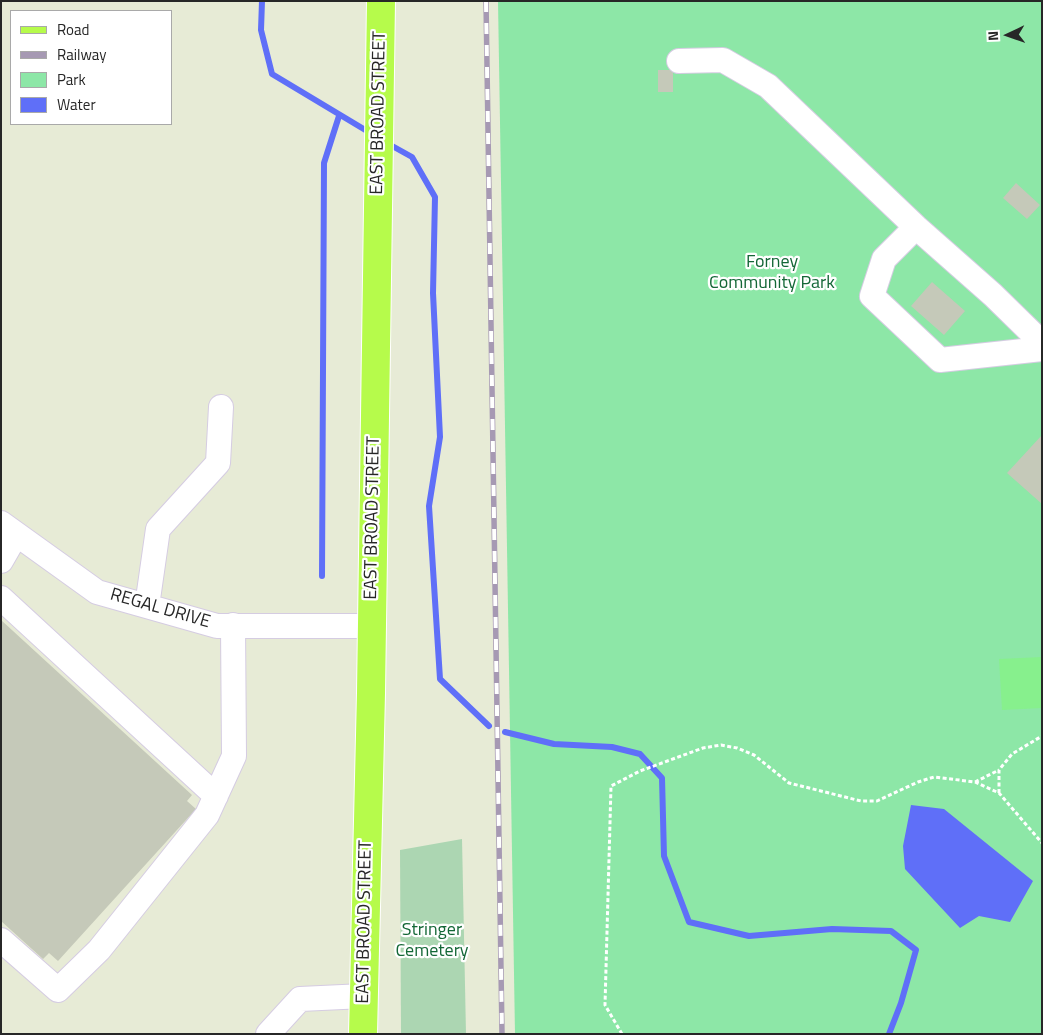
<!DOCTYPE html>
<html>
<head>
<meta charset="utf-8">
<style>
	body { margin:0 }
	#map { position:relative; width:1043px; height:1035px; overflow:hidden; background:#e7ebd6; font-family:"Titillium Web",sans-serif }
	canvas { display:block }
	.frame { position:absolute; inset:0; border:2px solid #272727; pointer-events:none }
	.legend { position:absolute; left:10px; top:10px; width:162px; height:115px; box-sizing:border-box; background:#fff; border:1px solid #a9a9a9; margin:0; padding:6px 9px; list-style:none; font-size:15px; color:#272727 }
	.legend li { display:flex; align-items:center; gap:10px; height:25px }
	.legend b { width:25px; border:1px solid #a9a9a9 }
	.north { position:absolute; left:983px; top:10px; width:50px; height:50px; -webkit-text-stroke:4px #fff; paint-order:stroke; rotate:267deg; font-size:14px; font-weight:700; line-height:20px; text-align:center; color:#272727 }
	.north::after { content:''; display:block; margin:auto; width:18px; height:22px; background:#272727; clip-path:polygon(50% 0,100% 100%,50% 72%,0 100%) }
</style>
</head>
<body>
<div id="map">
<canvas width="1043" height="1035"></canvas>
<div class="frame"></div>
<ul class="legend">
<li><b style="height:6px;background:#b6fb4b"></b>Road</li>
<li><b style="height:6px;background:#a699b3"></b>Railway</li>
<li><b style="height:14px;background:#8de7a7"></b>Park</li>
<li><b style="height:14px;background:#5f6ff8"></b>Water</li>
</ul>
<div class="north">N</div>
</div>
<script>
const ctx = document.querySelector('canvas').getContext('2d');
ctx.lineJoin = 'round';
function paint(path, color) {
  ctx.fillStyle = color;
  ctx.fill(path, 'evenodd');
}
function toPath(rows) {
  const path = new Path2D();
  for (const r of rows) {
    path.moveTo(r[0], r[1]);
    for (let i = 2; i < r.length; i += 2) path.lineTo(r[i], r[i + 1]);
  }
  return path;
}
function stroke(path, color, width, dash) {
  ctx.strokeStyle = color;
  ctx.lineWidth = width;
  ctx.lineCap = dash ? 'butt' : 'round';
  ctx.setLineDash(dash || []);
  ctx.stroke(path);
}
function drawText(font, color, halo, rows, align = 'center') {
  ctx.font = font + ' "Titillium Web",sans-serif';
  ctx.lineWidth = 4.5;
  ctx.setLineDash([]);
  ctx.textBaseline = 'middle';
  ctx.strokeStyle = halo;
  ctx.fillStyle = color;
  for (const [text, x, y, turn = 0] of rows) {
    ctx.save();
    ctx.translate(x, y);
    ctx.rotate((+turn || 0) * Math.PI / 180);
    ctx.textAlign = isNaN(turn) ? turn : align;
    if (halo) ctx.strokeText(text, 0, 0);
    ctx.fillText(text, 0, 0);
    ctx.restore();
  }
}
paint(toPath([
	[498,1,1042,1,1042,1034,515,1034]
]), '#8de7a7');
paint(toPath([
	[462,839,466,1034,401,1034,400,850]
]), '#acd6b2');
paint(toPath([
	[1042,657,1042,708,1002,710,999,659]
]), '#87f08d');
paint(toPath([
	[911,805,944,809,1033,881,1010,922,979,916,960,928,905,869,903,846]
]), '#5f6ff8');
stroke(toPath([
	[262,1,261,30,272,74,372,134],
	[385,142,412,157,435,197,433,293,440,437,429,506,440,679,489,726],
	[322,576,324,163,339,116],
	[505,732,554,744,612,747,640,754,662,778,664,856,689,922,749,936,832,929,891,931,916,950,901,1003,889,1034]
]), '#5f6ff8', 6);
paint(toPath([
	[658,70,673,70,673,92,658,92],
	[1016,183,1040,205,1027,219,1003,198],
	[932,282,965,311,944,335,911,306],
	[1042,435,1042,504,1007,473],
	[1,620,192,795,187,801,196,809,58,961,49,953,43,959,1,921]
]), '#c5c9b9');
const minor = toPath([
	[679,61,723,60,768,86,916,227,993,295,1042,343],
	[916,227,884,259,872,296,940,360,1042,349],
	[1,523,97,592,217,626,371,626],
	[1,561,16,535],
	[1,598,216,796],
	[147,606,158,529,218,463,221,407],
	[1,940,58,990,99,950,207,815,234,756,233,625],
	[268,1034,300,999,364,996]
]);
const major = toPath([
	[363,1034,371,693,381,1]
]);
stroke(minor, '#d5cce2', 26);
stroke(major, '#fff', 30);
stroke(toPath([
	[975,782,999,770],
	[999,793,999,770,1012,754,1042,736],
	[622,1034,605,1005,611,786,640,771,703,748,721,745,737,748,754,755,789,783,861,801,877,801,918,782,934,777,975,782,999,793,1042,843]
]), '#fff', 3, [4, 2.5]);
stroke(minor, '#fff', 24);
stroke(major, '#b6fb4b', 28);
const rail = toPath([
	[486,1,502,1034]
]);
stroke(rail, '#a699b3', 5.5);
stroke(rail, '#fff', 4, [11]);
drawText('18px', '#272727', '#fff', [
	["EAST BROAD STREET",379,113,-89],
	["EAST BROAD STREET",373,518,-89],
	["REGAL DRIVE",160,609,16],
	["EAST BROAD STREET",365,922,-89]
]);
drawText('18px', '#136736', '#fff', [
	["Forney",772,263],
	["Community Park",772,284],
	["Stringer",432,931],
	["Cemetery",432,952]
]);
</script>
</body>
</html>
